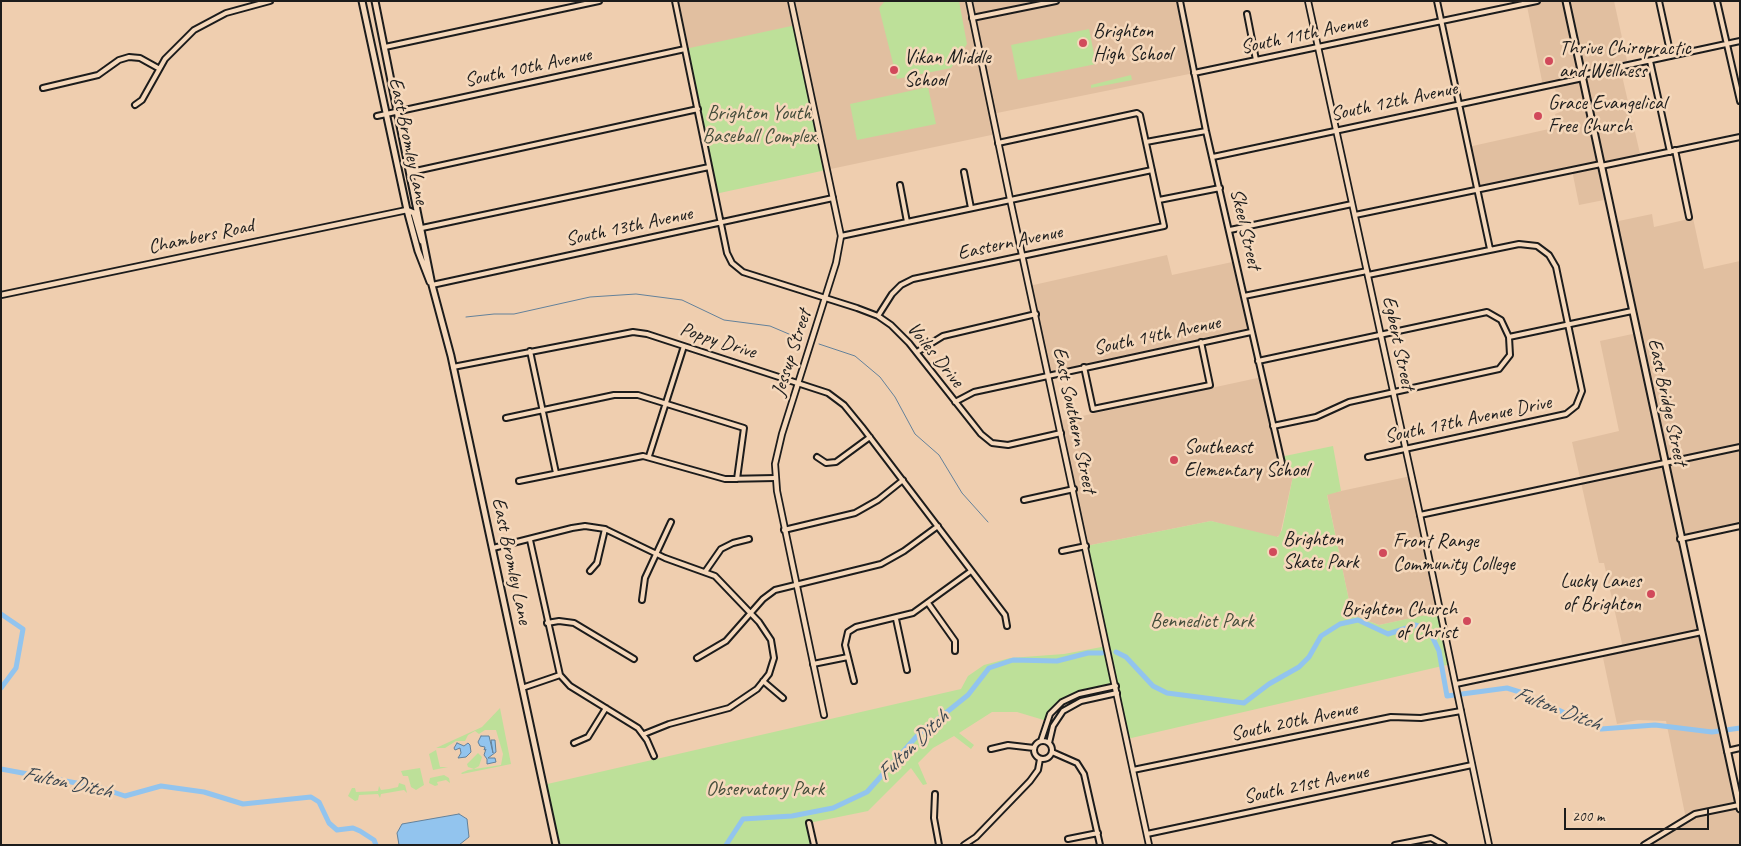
<!DOCTYPE html>
<html>
<head>
<meta charset="utf-8">
<style>
	body { margin:0 }
	#map { position:relative; width:1741px; height:846px; overflow:hidden; background:#efceaf; font-family:Caveat,sans-serif }
	canvas { display:block }
	.frame { position:absolute; inset:0; border:2px solid #1c1c1c; pointer-events:none }
	.scale { position:absolute; left:1564px; top:808px; width:145px; height:22px; box-sizing:border-box; border:2px solid #1c1c1c; border-top:0; padding-left:6px; font-size:15px; line-height:18px; white-space:nowrap; color:#1c1c1c; -webkit-text-stroke:4px #f5d8bb; paint-order:stroke }
</style>
</head>
<body>
<div id="map">
<canvas width="1741" height="846"></canvas>
<div class="frame"></div>
<div class="scale">200 m</div>
</div>
<script>
const ctx = document.querySelector('canvas').getContext('2d');
ctx.lineJoin = 'round';
function paint(path, color) {
  ctx.fillStyle = color;
  ctx.fill(path, 'evenodd');
}
function toPath(rows) {
  const path = new Path2D();
  for (const r of rows) {
    if (r.length === 3) {
      path.moveTo(r[0] + r[2], r[1]);
      path.arc(r[0], r[1], r[2], 0, 2 * Math.PI);
      continue;
    }
    path.moveTo(r[0], r[1]);
    for (let i = 2; i < r.length; i += 2) path.lineTo(r[i], r[i + 1]);
  }
  return path;
}
function stroke(path, color, width, dash) {
  ctx.strokeStyle = color;
  ctx.lineWidth = width;
  ctx.lineCap = dash ? 'butt' : 'round';
  ctx.setLineDash(dash || []);
  ctx.stroke(path);
}
function drawText(font, color, halo, rows, align = 'center') {
  ctx.font = font + ' Caveat,sans-serif';
  ctx.lineWidth = 5;
  ctx.setLineDash([]);
  ctx.textBaseline = 'middle';
  ctx.strokeStyle = halo;
  ctx.fillStyle = color;
  for (const [text, x, y, turn = 0] of rows) {
    ctx.save();
    ctx.translate(x, y);
    ctx.rotate((+turn || 0) * Math.PI / 180);
    ctx.textAlign = isNaN(turn) ? turn : align;
    if (halo) ctx.strokeText(text, 0, 0);
    ctx.fillText(text, 0, 0);
    ctx.restore();
  }
}
paint(toPath([
	[675,1,1180,1,1194,73,992,114,996,134,826,170,685,49],
	[1526,1,1614,1,1628,65,1620,67,1641,158,1602,166,1609,199,1579,205,1572,170,1477,190,1468,147,1558,127,1555,114,1560,112,1554,84,1543,86],
	[1652,214,1654,227,1693,218,1704,269,1740,261,1740,526,1680,539,1740,809,1740,845,1644,845,1686,819,1666,721,1638,720,1617,724,1602,653,1623,648,1604,563,1599,563,1572,442,1619,431,1600,341,1637,333,1614,222],
	[1167,255,1172,275,1237,261,1251,332,1049,374,1029,286],
	[1262,377,1282,463,1289,467,1293,476,1280,535,1275,538,1211,521,1086,546,1059,421],
	[1411,476,1440,612,1379,625,1352,615,1327,494]
]), '#e1bfa0');
paint(toPath([
	[888,1,959,1,967,44,951,68,897,79,879,8,884,2],
	[796,25,826,170,715,194,685,49],
	[1089,29,1096,64,1018,80,1011,45],
	[1131,75,1132,80,1091,88,1091,85],
	[928,87,936,124,857,140,850,104],
	[1333,446,1341,491,1327,495,1352,615,1379,625,1440,612,1451,664,1127,739,1115,686,1079,694,1062,702,1047,721,1017,712,992,712,959,733,974,745,971,749,954,736,933,748,918,763,927,784,923,785,911,768,868,811,809,823,814,845,556,845,543,785,961,689,968,676,984,665,1010,658,1064,654,1107,646,1086,546,1211,521,1278,537,1282,530,1293,476,1280,457],
	[500,708,511,764,462,774,461,773,468,770,501,765,503,754,496,730,485,730,479,734,475,731,468,735,465,741,456,741,445,748,436,748,482,727],
	[436,750,440,767,448,767,433,770,429,754],
	[478,753,482,757,479,766,474,769,468,767,467,764],
	[420,768,424,785,416,790,411,787,408,776,403,776,401,771],
	[444,775,449,778,450,783,446,780,437,782,438,785,435,786,429,783,430,778],
	[399,783,405,785,407,793,404,790,381,794,380,798,378,794,359,795,358,800,355,801,348,796,352,788,355,788,356,792,378,791,379,786,381,790,389,789,398,787]
]), '#bde099');
const water = toPath([
	[481,736,489,736,493,753,491,740,495,740,496,752,488,758,495,758,496,762,487,764,487,759,484,755,486,749,484,750,485,747,480,746,478,742,481,736],
	[457,743,464,746,468,743,470,745,471,752,466,757,458,758,461,753,460,748,455,750,454,748,457,743],
	[459,814,467,819,469,837,459,845,399,845,397,833,402,824,459,814]
]);
paint(water, '#92c4ee');
stroke(water, '#63819a', 1);
stroke(toPath([
	[466,317,494,314,514,314,590,297,636,294,682,300,724,320,770,326,803,340],
	[819,344,855,356,880,377,895,397,915,434,939,455,962,493,988,522]
]), '#63819a', 1);
stroke(toPath([
	[1,614,23,629,16,668,1,688],
	[1116,652,1126,657,1153,686,1167,693,1244,703,1269,684,1299,667,1309,657,1321,636,1340,624,1358,620,1388,634,1416,625,1429,630,1439,651,1447,696,1507,688,1523,693,1571,716,1583,719,1601,729,1655,725,1712,732,1740,728],
	[1,769,98,787,125,796,161,786,204,792,243,804,311,797,319,802,329,823,337,830,353,828,360,831,374,840,376,845],
	[726,845,743,819,792,816,833,808,867,792,917,736,968,695,989,668,1013,660,1057,661,1088,653,1102,653]
]), '#92c4ee', 5);
const minor = toPath([
	[675,1,727,253,732,263,743,272,857,308,878,316,891,325,909,343,981,434,992,443,1008,445,1061,433],
	[1180,1,1206,131,1282,463],
	[1437,1,1490,249],
	[1659,1,1671,56],
	[1717,1,1740,101],
	[1247,14,1256,60],
	[972,18,1056,1],
	[385,47,599,1],
	[1650,61,1670,152],
	[1194,73,1537,1],
	[1582,75,1740,41],
	[43,88,98,75,119,60,129,57,140,58,158,68],
	[135,105,142,100,165,59,194,30,226,13,270,1],
	[377,116,685,49],
	[1146,142,1206,131],
	[1675,150,1689,217],
	[1213,157,1583,78],
	[1601,166,1740,137],
	[411,172,698,109],
	[964,172,971,208],
	[900,185,907,222],
	[1159,200,1220,188],
	[1355,215,1601,164],
	[422,228,709,167],
	[1230,230,1352,204],
	[841,236,1152,170],
	[1368,275,1519,244,1537,246,1549,255,1556,267,1582,391,1576,406,1566,414,1368,457],
	[432,285,833,198],
	[1244,296,1367,271],
	[878,316,892,294,901,285,913,279,1164,226,1140,115,1137,113,998,143],
	[1509,337,1632,311],
	[530,351,556,473],
	[917,352,943,336,1036,314],
	[1258,361,1487,312,1501,320,1509,337,1510,355,1499,369,1349,402,1316,417,1273,426],
	[453,367,633,332,647,334,828,393,844,405,862,427,1005,615,1007,626],
	[1084,367,1093,409,1210,385,1201,342],
	[955,402,974,392,1251,332],
	[506,418,614,395,638,395,744,428,737,479],
	[649,456,684,346],
	[817,457,826,463,836,462,870,437],
	[519,481,643,456,725,479,775,478],
	[1024,500,1074,489],
	[1420,515,1740,447],
	[784,530,855,513,878,500,903,480],
	[1680,539,1740,526],
	[530,540,560,675,570,686,638,728,647,740,654,756],
	[493,548,572,528,585,526,605,529,665,558,715,576,759,622,771,640,774,658,769,674,757,689,729,708,669,724,644,734],
	[1062,551,1086,546],
	[590,571,597,563,605,529],
	[705,572,721,549,733,543,749,539],
	[642,600,645,578,671,522],
	[928,603,955,641,955,651],
	[896,619,907,670],
	[547,623,559,621,574,623,634,659],
	[697,658,726,641,763,599,775,590,881,564,904,551,938,526],
	[813,664,848,657],
	[763,681,783,698],
	[854,681,845,645,848,632,856,627,913,613,971,571],
	[1456,684,1702,632],
	[522,688,560,675],
	[1043,750,9],
	[1041,741,1050,714,1062,702,1079,694,1116,686],
	[574,743,588,737,606,708],
	[1049,743,1053,726,1063,711,1081,701,1117,693],
	[991,749,1008,745,1034,748],
	[1727,751,1740,748],
	[1052,752,1077,763,1084,774,1100,845],
	[1133,770,1391,717,1421,718,1461,711],
	[935,794,934,818,939,845],
	[809,823,814,845],
	[1147,834,1472,765],
	[1068,839,1098,833],
	[964,845,976,837,1030,781,1038,770,1040,759],
	[1395,845,1431,838,1444,845],
	[1644,845,1695,814,1739,805]
]);
const tertiary = toPath([
	[791,1,841,236,836,263,782,434,775,464,777,491,824,715],
	[969,1,1010,199,1149,845],
	[1308,1,1420,515,1489,845],
	[1,295,407,210]
]);
const secondary = toPath([
	[362,1,407,210,418,251,430,282],
	[375,1,432,285,451,356,556,845],
	[1566,1,1740,809],
	[407,210,414,213,422,241]
]);
stroke(minor, '#1c1c1c', 8);
stroke(tertiary, '#1c1c1c', 8);
stroke(secondary, '#1c1c1c', 9);
stroke(minor, '#f5d8bb', 4);
stroke(tertiary, '#f5d8bb', 4.5);
stroke(secondary, '#f5d8bb', 5);
for (const [x, y, r, color] of [
	[1083,43,5,"#d1495b"],
	[1549,61,5,"#d1495b"],
	[894,70,5,"#d1495b"],
	[1538,116,5,"#d1495b"],
	[1174,460,5,"#d1495b"],
	[1273,552,5,"#d1495b"],
	[1383,553,5,"#d1495b"],
	[1651,594,5,"#d1495b"],
	[1467,621,5,"#d1495b"]
]) {
  const dot = new Path2D();
  dot.arc(x, y, r, 0, 2 * Math.PI);
  ctx.fillStyle = color;
  ctx.fill(dot);
  stroke(dot, '#f5d8bb', 2);
}
drawText('20px', '#1c1c1c', '#f5d8bb', [
	["Brighton",1093,32],
	["High School",1093,55],
	["Thrive Chiropractic",1559,49],
	["and Wellness",1559,72],
	["Vikan Middle",904,58],
	["School",904,81],
	["Grace Evangelical",1548,104],
	["Free Church",1548,127],
	["Southeast",1184,448],
	["Elementary School",1184,471],
	["Brighton",1283,540],
	["Skate Park",1283,563],
	["Front Range",1393,542],
	["Community College",1393,565],
	["Lucky Lanes",1641,582,"right"],
	["of Brighton",1641,605,"right"],
	["Brighton Church",1457,610,"right"],
	["of Christ",1457,633,"right"]
], 'left');
drawText('20px', '#1c1c1c', '#f5d8bb', [
	["South 11th Avenue",1304,35,-12],
	["South 10th Avenue",528,68,-12],
	["South 12th Avenue",1394,102,-12],
	["East Bromley Lane",408,141,78],
	["South 13th Avenue",629,227,-12],
	["Skeel Street",1245,229,77],
	["Chambers Road",201,237,-12],
	["Eastern Avenue",1010,243,-12],
	["South 14th Avenue",1157,336,-12],
	["Poppy Drive",718,341,18],
	["Egbert Street",1398,343,78],
	["Jessup Street",792,353,-72],
	["Voiles Drive",935,355,51],
	["East Bridge Street",1667,402,78],
	["East Southern Street",1074,420,78],
	["South 17th Avenue Drive",1468,420,-12],
	["East Bromley Lane",511,561,78],
	["South 20th Avenue",1294,722,-12],
	["South 21st Avenue",1306,785,-12]
]);
drawText('20px', '#444d3b', '#f5d8bb', [
	["Brighton Youth",759,114],
	["Baseball Complex",759,137],
	["Bennedict Park",1202,622],
	["Observatory Park",765,790]
]);
drawText('italic 21px', '#3a4650', '#f5d8bb', [
	["Fulton Ditch",1557,709,21],
	["Fulton Ditch",913,746,-44],
	["Fulton Ditch",67,783,12]
]);
</script>
</body>
</html>
